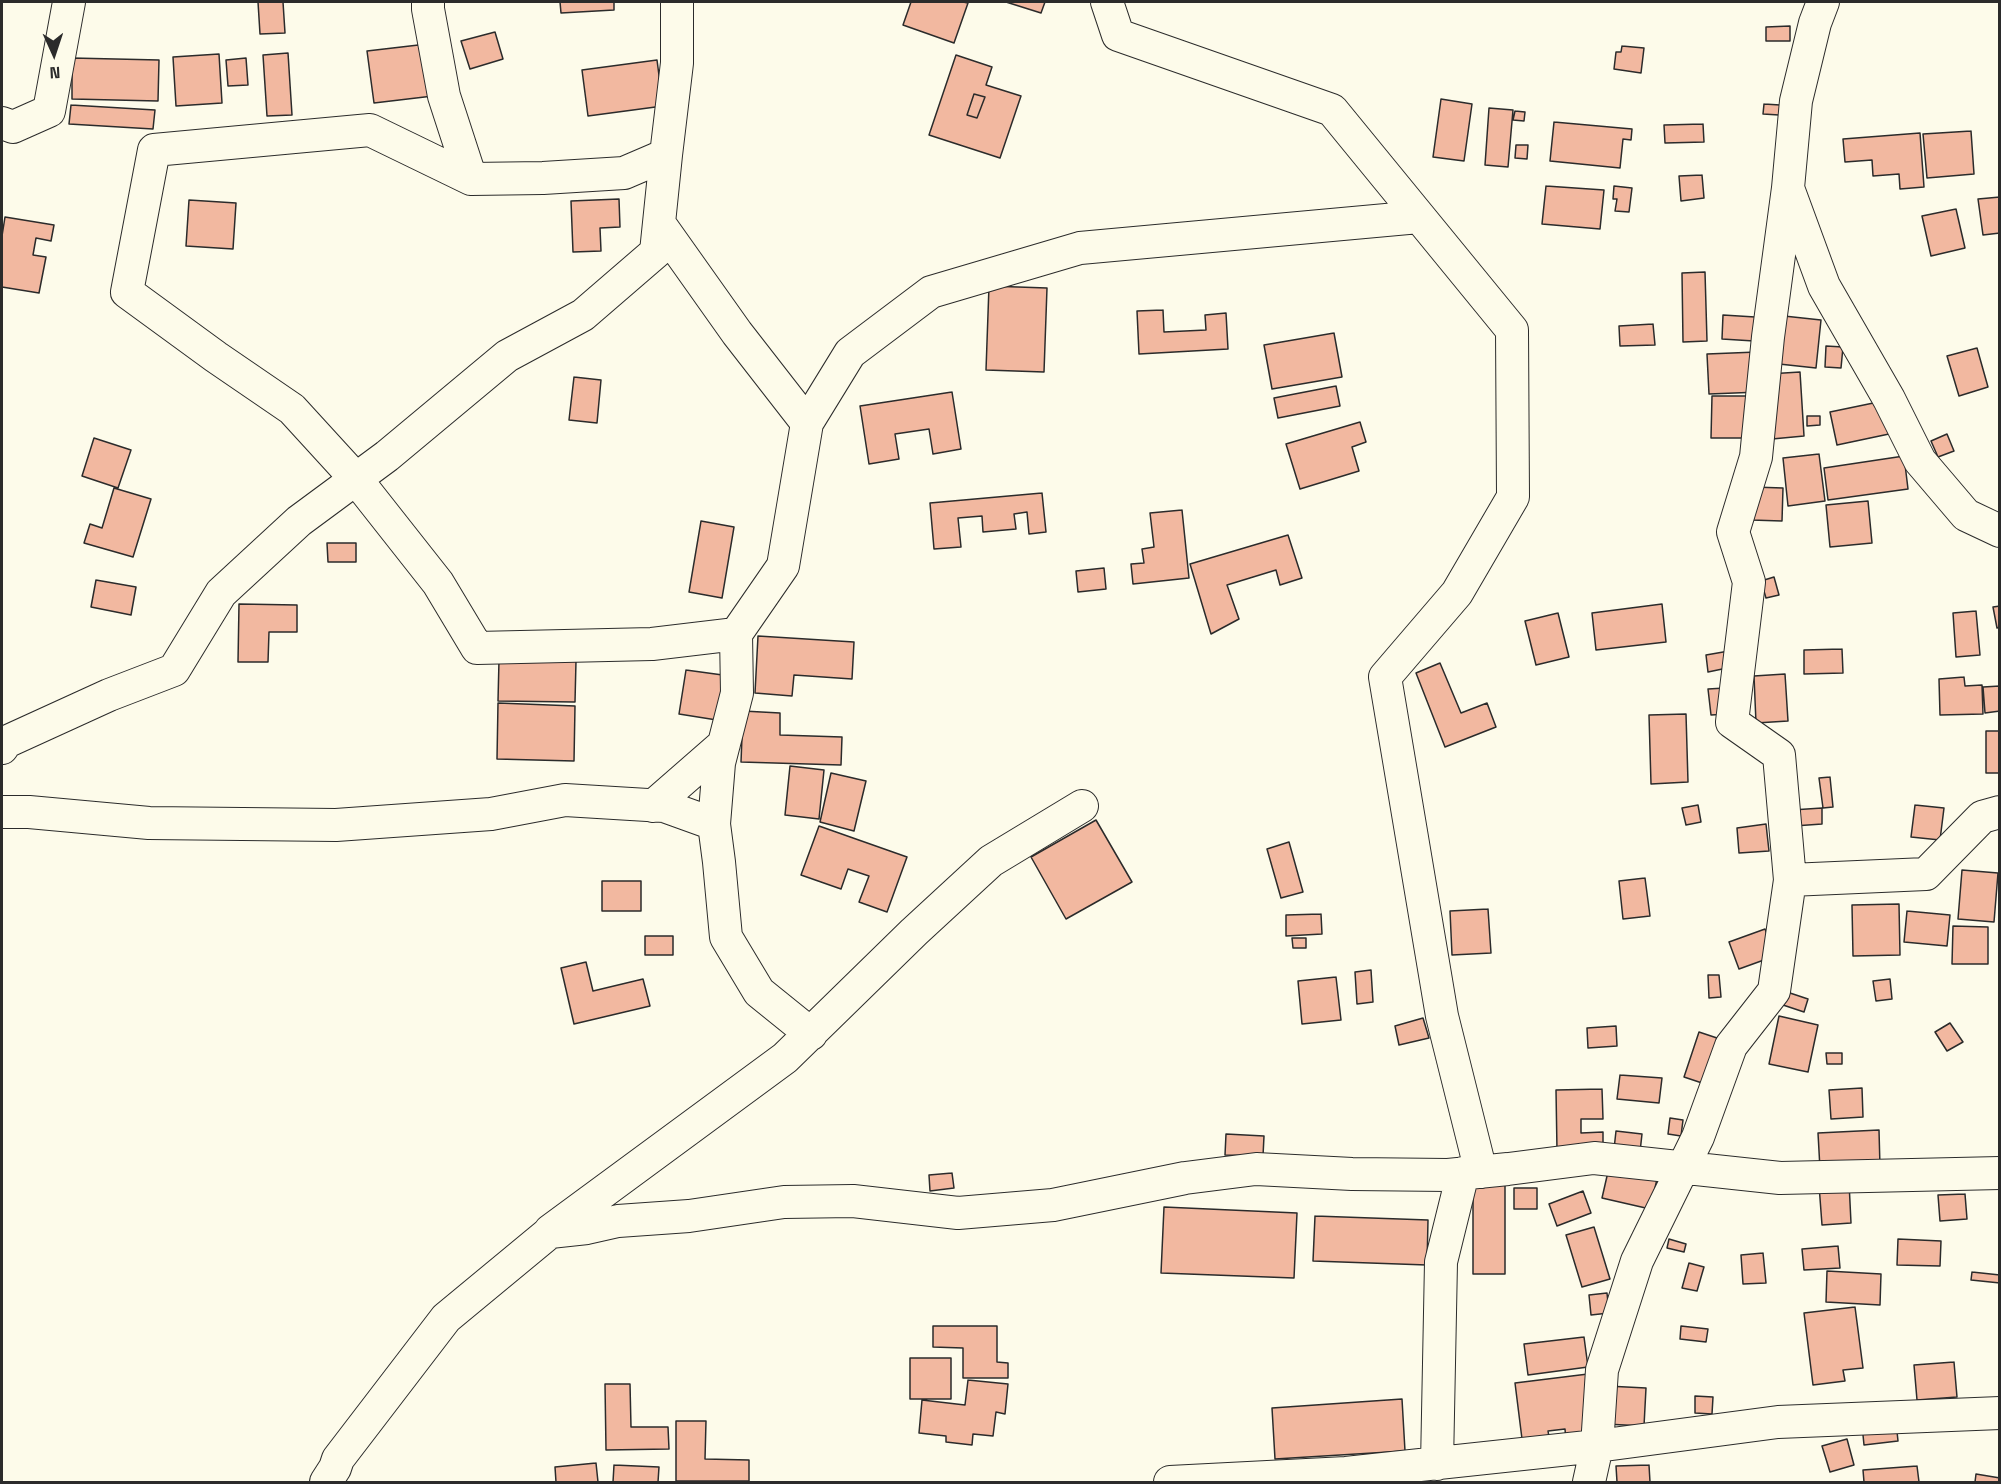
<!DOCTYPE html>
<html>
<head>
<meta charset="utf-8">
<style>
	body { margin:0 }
	#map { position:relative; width:2001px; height:1484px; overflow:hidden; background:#fdfbea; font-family:"Space Grotesk",sans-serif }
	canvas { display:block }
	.frame { position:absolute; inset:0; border:3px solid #2b2b2b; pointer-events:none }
	.north { position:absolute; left:24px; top:24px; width:60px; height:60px; -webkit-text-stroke:4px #fdfbea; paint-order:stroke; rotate:177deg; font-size:16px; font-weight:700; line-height:24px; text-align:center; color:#2b2b2b }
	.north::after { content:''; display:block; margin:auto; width:21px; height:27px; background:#2b2b2b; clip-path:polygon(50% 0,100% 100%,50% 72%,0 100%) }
</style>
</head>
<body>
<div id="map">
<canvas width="2001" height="1484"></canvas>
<div class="frame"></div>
<div class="north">N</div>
</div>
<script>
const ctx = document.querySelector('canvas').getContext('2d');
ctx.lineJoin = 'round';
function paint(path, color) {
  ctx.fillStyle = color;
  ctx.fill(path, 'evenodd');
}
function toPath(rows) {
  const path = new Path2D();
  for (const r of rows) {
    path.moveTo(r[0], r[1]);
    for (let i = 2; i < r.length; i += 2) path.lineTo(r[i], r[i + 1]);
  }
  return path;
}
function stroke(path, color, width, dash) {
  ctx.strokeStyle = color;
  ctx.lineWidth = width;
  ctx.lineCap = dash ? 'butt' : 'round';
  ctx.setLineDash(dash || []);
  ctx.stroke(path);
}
const building = toPath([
	[258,2,283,2,285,33,260,34,258,2],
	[560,2,614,2,614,10,561,13,560,2],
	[911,2,963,2,968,3,954,43,903,25,911,2],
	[1006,2,1045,2,1041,13,1006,2],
	[1790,26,1790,41,1766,41,1766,27,1790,26],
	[495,32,503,59,470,69,461,41,495,32],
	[427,44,433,96,374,103,367,51,427,44],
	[1622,46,1644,48,1641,73,1614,69,1616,52,1621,52,1622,46],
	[288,53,292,115,267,116,263,55,288,53],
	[219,54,222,103,176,106,173,57,219,54],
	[956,55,992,67,986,85,1021,96,1000,158,929,135,956,55],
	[974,94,985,97,977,118,967,115,974,94],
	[72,58,159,60,158,101,72,99,72,58],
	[246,58,248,85,228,86,226,60,246,58],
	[657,60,663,106,588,116,582,70,657,60],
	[974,94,985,97,977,118,967,115,974,94],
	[1441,99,1472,104,1464,161,1433,157,1441,99],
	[1764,104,1780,105,1779,115,1763,114,1764,104],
	[71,105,155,110,153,129,69,124,71,105],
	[1489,108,1513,110,1508,167,1485,165,1489,108],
	[1515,111,1525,112,1524,121,1513,120,1515,111],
	[1554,122,1632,129,1631,140,1623,139,1620,168,1550,161,1554,122],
	[1703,124,1704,142,1665,143,1664,125,1703,124],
	[1971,131,1974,174,1927,178,1923,134,1971,131],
	[1920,133,1924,187,1900,189,1899,174,1873,176,1872,160,1845,162,1843,139,1920,133],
	[1516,145,1528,145,1527,159,1515,158,1516,145],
	[1702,175,1704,198,1681,201,1679,176,1702,175],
	[1546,186,1604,190,1600,229,1542,224,1546,186],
	[1614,186,1632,188,1629,212,1615,211,1617,199,1613,199,1614,186],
	[2000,197,2000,233,1983,235,1978,199,2000,197],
	[619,199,620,227,600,228,601,251,573,252,571,201,619,199],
	[189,200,236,203,233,249,186,246,189,200],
	[1956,209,1965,248,1931,256,1922,216,1956,209],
	[5,217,54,225,51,241,36,238,33,255,46,257,39,293,2,287,2,236,5,217],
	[1705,272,1707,341,1683,342,1682,273,1705,272],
	[989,286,1047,288,1044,372,986,370,989,286],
	[1163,310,1164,332,1206,330,1205,315,1226,313,1228,349,1139,354,1137,311,1163,310],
	[1723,315,1755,317,1754,341,1722,339,1723,315],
	[1784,316,1821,320,1816,368,1779,364,1784,316],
	[1653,324,1655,345,1620,346,1619,326,1653,324],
	[1334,333,1342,377,1272,389,1264,345,1334,333],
	[1826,346,1843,347,1841,368,1825,367,1826,346],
	[1977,348,1988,387,1959,396,1947,356,1977,348],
	[1757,352,1760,392,1709,394,1707,354,1757,352],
	[1800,372,1804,436,1772,439,1768,374,1800,372],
	[574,377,601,380,597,423,569,420,574,377],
	[1336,386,1340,406,1278,418,1274,398,1336,386],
	[952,392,961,449,933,454,929,429,895,434,899,459,869,464,860,406,952,392],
	[1712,396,1755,396,1754,438,1711,438,1712,396],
	[1883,401,1889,434,1837,445,1830,412,1883,401],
	[1807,416,1820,416,1820,425,1807,426,1807,416],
	[1360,422,1366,442,1352,447,1359,471,1300,489,1286,444,1360,422],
	[1947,434,1954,451,1938,457,1931,441,1947,434],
	[94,438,131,450,118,488,82,476,94,438],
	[1819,454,1825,501,1788,506,1783,458,1819,454],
	[1904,456,1908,489,1828,500,1824,468,1904,456],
	[1753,487,1783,488,1782,521,1751,520,1753,487],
	[114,488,151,499,133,557,84,543,90,524,102,528,114,488],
	[1042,493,1046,532,1029,534,1027,512,1014,514,1016,529,983,532,982,516,958,518,961,547,934,549,930,503,1042,493],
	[1868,501,1872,543,1830,547,1826,505,1868,501],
	[1182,510,1189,578,1133,584,1131,564,1144,563,1142,549,1154,547,1150,513,1182,510],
	[701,521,734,527,722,598,689,592,701,521],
	[1288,535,1302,578,1280,585,1276,570,1227,585,1239,619,1211,634,1190,564,1288,535],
	[327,543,356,543,356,562,328,562,327,543],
	[1104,568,1106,589,1078,592,1076,571,1104,568],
	[1774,577,1779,595,1766,598,1761,581,1774,577],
	[96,580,136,587,131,615,91,607,96,580],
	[239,604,297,605,297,632,269,632,268,662,238,662,239,604],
	[1662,604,1666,642,1596,650,1592,613,1662,604],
	[2000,606,2000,627,1997,628,1993,607,2000,606],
	[1976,611,1980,655,1956,657,1953,613,1976,611],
	[1558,613,1569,657,1536,665,1525,621,1558,613],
	[758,636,854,642,852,679,794,675,792,696,755,693,758,636],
	[1842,649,1843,673,1804,674,1804,650,1842,649],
	[1729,651,1732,667,1708,672,1706,655,1729,651],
	[499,660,576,661,575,702,498,701,499,660],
	[1440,663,1461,713,1487,703,1496,727,1445,747,1416,673,1440,663],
	[686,670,730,676,723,721,679,714,686,670],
	[1785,674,1788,721,1756,723,1754,676,1785,674],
	[1964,677,1965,686,1982,685,1983,714,1940,715,1939,679,1964,677],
	[2000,686,2000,711,1985,713,1983,687,2000,686],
	[1725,688,1728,714,1711,715,1708,689,1725,688],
	[498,703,575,706,574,761,497,759,498,703],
	[743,711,780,713,780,735,842,737,841,765,741,762,743,711],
	[1686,714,1688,782,1651,784,1649,715,1686,714],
	[1986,731,2000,731,2000,773,1986,773,1986,731],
	[790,766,824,770,819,819,785,815,790,766],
	[831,773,866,781,854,831,820,822,831,773],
	[1830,777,1833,807,1823,808,1819,778,1830,777],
	[1698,805,1701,822,1686,825,1682,808,1698,805],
	[1915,805,1944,808,1940,840,1911,837,1915,805],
	[1822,808,1822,824,1794,826,1792,810,1822,808],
	[1096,820,1132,882,1066,919,1031,857,1096,820],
	[1766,824,1769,851,1739,853,1737,828,1766,824],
	[819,826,907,857,887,912,859,902,869,876,848,869,841,889,801,875,819,826],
	[1289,842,1303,892,1281,898,1267,849,1289,842],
	[1962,870,1998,873,1994,922,1958,919,1962,870],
	[1645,878,1650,916,1623,919,1619,881,1645,878],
	[602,881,641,881,641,911,602,911,602,881],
	[1899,904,1900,955,1853,956,1852,905,1899,904],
	[1488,909,1491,953,1452,955,1450,911,1488,909],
	[1907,911,1950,915,1947,946,1904,942,1907,911],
	[1321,914,1322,934,1286,936,1286,915,1321,914],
	[1953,926,1988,927,1988,964,1952,964,1953,926],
	[1765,929,1775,956,1739,969,1729,942,1765,929],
	[645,936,673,936,673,955,645,955,645,936],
	[1292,938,1306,938,1306,948,1293,948,1292,938],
	[586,962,593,991,643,979,650,1006,574,1024,561,968,586,962],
	[1371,970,1373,1002,1357,1004,1355,972,1371,970],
	[1708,975,1719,975,1721,997,1709,998,1708,975],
	[1336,977,1341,1020,1302,1024,1298,981,1336,977],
	[1890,979,1892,999,1876,1001,1873,981,1890,979],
	[1784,991,1808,999,1804,1012,1780,1004,1784,991],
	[1779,1016,1818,1025,1808,1072,1769,1064,1779,1016],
	[1423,1018,1429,1038,1399,1045,1395,1026,1423,1018],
	[1950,1023,1963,1042,1947,1051,1935,1032,1950,1023],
	[1616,1026,1617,1046,1588,1048,1587,1028,1616,1026],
	[1699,1032,1726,1041,1711,1086,1684,1077,1699,1032],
	[1826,1053,1842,1053,1842,1064,1827,1064,1826,1053],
	[1620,1075,1662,1078,1659,1103,1617,1099,1620,1075],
	[1862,1088,1863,1117,1831,1119,1829,1090,1862,1088],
	[1602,1089,1603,1119,1581,1119,1581,1133,1603,1132,1603,1150,1557,1151,1556,1090,1602,1089],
	[1670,1118,1683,1120,1681,1136,1668,1134,1670,1118],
	[1879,1130,1880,1167,1820,1169,1818,1133,1879,1130],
	[1616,1131,1642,1134,1640,1152,1614,1149,1616,1131],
	[1226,1134,1264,1136,1263,1156,1225,1155,1226,1134],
	[1610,1163,1658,1175,1650,1209,1602,1198,1610,1163],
	[952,1173,954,1188,930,1191,929,1175,952,1173],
	[1473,1182,1505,1182,1505,1274,1473,1274,1473,1182],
	[1849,1182,1851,1223,1822,1225,1819,1185,1849,1182],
	[1514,1188,1537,1188,1537,1209,1514,1209,1514,1188],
	[1583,1191,1591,1213,1557,1226,1549,1204,1583,1191],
	[1965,1194,1967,1219,1940,1221,1938,1195,1965,1194],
	[1164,1207,1297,1213,1294,1278,1161,1273,1164,1207],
	[1315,1216,1428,1220,1427,1265,1313,1261,1315,1216],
	[1594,1227,1610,1279,1582,1287,1566,1235,1594,1227],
	[1669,1239,1686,1244,1684,1252,1667,1248,1669,1239],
	[1898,1239,1941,1241,1940,1266,1897,1265,1898,1239],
	[1838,1246,1840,1268,1804,1270,1802,1249,1838,1246],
	[1763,1253,1766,1283,1743,1284,1741,1255,1763,1253],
	[1689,1263,1704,1267,1697,1291,1682,1288,1689,1263],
	[1827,1271,1881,1274,1880,1305,1826,1302,1827,1271],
	[1972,1272,2000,1275,2000,1283,1971,1280,1972,1272],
	[1607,1293,1609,1313,1591,1315,1589,1295,1607,1293],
	[1855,1307,1863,1368,1843,1370,1845,1381,1813,1385,1804,1313,1855,1307],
	[933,1326,997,1326,997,1362,1008,1363,1008,1378,963,1378,963,1348,933,1347,933,1326],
	[1681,1326,1708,1329,1706,1342,1680,1339,1681,1326],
	[1584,1337,1588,1367,1528,1375,1524,1344,1584,1337],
	[910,1358,951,1358,951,1399,910,1399,910,1358],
	[1954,1362,1957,1397,1917,1400,1914,1365,1954,1362],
	[1588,1374,1596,1438,1566,1441,1565,1429,1548,1431,1550,1443,1523,1447,1515,1383,1588,1374],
	[968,1380,1008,1384,1005,1414,996,1412,993,1436,973,1434,972,1445,946,1442,946,1436,919,1433,922,1400,965,1405,968,1380],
	[605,1384,630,1384,631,1427,668,1427,669,1449,606,1450,605,1384],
	[1607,1386,1646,1388,1644,1426,1605,1424,1607,1386],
	[1695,1396,1713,1397,1712,1414,1695,1413,1695,1396],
	[1402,1399,1405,1451,1275,1459,1272,1408,1402,1399],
	[676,1421,706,1421,705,1459,749,1460,749,1481,676,1481,676,1421],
	[1896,1422,1898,1441,1864,1445,1862,1425,1896,1422],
	[1847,1439,1854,1465,1830,1472,1822,1446,1847,1439],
	[596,1463,598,1482,556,1482,555,1467,596,1463],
	[614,1465,659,1467,658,1482,613,1482,614,1465],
	[1649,1465,1650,1482,1617,1482,1616,1466,1649,1465],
	[1917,1466,1919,1482,1864,1482,1863,1470,1917,1466],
	[1976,1474,2000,1478,2000,1482,1975,1482,1976,1474]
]);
paint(building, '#f2b8a0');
stroke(building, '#2b2b2b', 1.5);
const minor = toPath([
	[428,2,428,9,444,96,471,179,543,178,624,173,666,155,677,63,677,2],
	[1107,2,1118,35,1332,110,1512,330,1513,497,1457,593,1385,677,1442,1016,1481,1172],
	[1823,2,1815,23,1796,101,1788,188,1824,286,1889,399,1920,461,1966,515,2000,531],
	[2,123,13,127,49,111,69,2],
	[471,179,370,130,154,150,127,292,216,357,292,409,356,479,438,583,477,648,652,644,736,634,783,566,807,423,737,333,659,223],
	[807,423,850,353,931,292,1080,248,1419,217],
	[2,748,6,742,109,695,174,670,221,593,299,521,387,456,507,356,583,315,656,252,666,155],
	[653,806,724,744],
	[2,812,29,812,149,823,336,825,491,814,565,800,664,806,714,824,719,763,737,693,736,634],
	[714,824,719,862,726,937,759,992,811,1034],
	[1790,880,1926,874,1982,817,2000,812],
	[550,1231,785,1058,914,932,991,861,1082,806],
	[1437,1464,1441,1262,1463,1173],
	[326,1482,335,1468,338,1459,446,1318,550,1232,587,1228,618,1221,689,1216,784,1202,853,1201,958,1213,1053,1205,1185,1178,1256,1169,1352,1174,1448,1175,1508,1169,1594,1158,1780,1178,2000,1173],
	[1170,1482,1346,1473,1597,1446,1778,1422,2000,1413],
	[1589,1482,1597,1446,1602,1370,1637,1261,1698,1137,1731,1046,1774,991,1790,880,1779,755,1732,722,1749,582,1733,532,1756,457,1768,337,1788,188]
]);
stroke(minor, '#2b2b2b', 34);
stroke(minor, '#fdfbea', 32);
</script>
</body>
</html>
